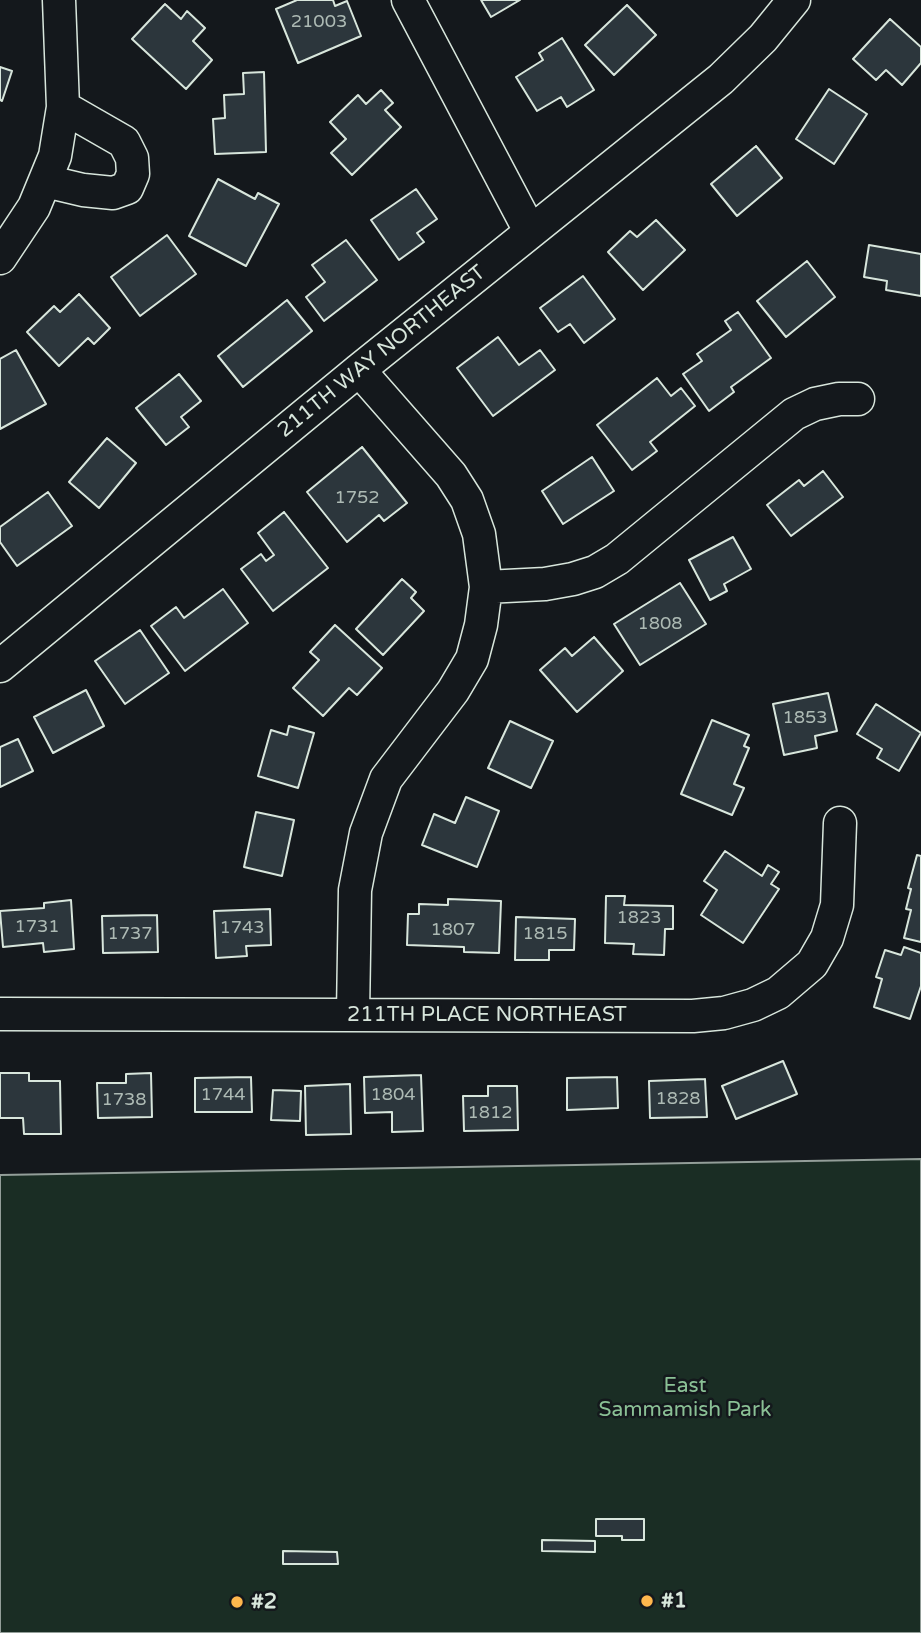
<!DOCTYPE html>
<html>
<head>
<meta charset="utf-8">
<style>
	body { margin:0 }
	canvas { display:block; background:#14181c }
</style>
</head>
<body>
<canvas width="921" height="1633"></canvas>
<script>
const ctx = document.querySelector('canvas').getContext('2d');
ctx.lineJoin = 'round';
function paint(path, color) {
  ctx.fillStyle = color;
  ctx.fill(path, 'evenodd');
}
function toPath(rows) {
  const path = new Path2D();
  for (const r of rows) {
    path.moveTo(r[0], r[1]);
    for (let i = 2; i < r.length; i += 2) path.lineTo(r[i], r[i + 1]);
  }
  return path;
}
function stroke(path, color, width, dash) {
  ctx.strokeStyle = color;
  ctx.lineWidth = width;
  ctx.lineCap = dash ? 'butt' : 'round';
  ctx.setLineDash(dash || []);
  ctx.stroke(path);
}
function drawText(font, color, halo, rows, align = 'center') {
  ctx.font = font + ' "Varela Round",sans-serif';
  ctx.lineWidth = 5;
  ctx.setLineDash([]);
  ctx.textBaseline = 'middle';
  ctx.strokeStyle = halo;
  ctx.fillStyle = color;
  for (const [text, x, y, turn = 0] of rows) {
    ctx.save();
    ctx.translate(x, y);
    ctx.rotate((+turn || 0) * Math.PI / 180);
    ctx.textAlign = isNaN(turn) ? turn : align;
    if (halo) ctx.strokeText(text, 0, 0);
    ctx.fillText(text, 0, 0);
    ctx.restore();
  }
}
const green = toPath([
	[921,1159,921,1633,0,1633,0,1175,921,1159]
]);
paint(green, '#1a2d24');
stroke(green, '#939e99', 2);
const building = toPath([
	[297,0,333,0,335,6,347,1,361,36,298,63,276,9,297,0],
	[481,0,520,0,491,17,481,0],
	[165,4,181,19,187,11,205,28,193,41,212,60,186,89,132,39,165,4],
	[627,5,656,35,614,75,585,45,627,5],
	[890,19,921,47,921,63,902,85,886,70,876,80,853,59,890,19],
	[562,38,594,90,567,107,561,97,537,111,516,77,543,60,539,53,562,38],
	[0,67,12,71,2,101,0,100,0,67],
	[264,72,266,152,215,154,213,119,225,118,224,95,244,94,243,73,264,72],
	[829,89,867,114,834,164,796,139,829,89],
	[381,90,393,103,385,110,401,127,352,175,331,153,346,139,330,122,358,95,366,104,381,90],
	[756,146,782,178,737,216,711,184,756,146],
	[218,179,255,199,258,193,279,204,246,266,189,236,218,179],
	[416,189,437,219,417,233,424,242,399,260,371,220,416,189],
	[656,220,685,250,643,290,608,252,630,231,637,237,656,220],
	[167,235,196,274,140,316,111,277,167,235],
	[346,240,377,280,324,321,306,297,325,282,312,265,346,240],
	[869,245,921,254,921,296,886,290,887,281,864,277,869,245],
	[807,261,835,297,786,337,757,301,807,261],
	[583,276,615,319,584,343,570,324,558,332,540,308,583,276],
	[79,294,110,328,94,344,88,338,59,366,27,332,54,306,60,312,79,294],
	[287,300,312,331,243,387,218,356,287,300],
	[738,312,771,358,731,387,734,392,709,411,683,374,702,361,697,354,731,330,725,321,738,312],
	[498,337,519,365,540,350,555,370,493,416,457,368,498,337],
	[16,350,46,404,0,429,0,359,16,350],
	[179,374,201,401,181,417,189,427,166,445,136,408,179,374],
	[657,378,671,396,681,388,695,406,650,442,657,451,632,470,597,425,657,378],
	[107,438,136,463,99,508,69,482,107,438],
	[362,447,407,503,384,521,379,515,347,542,307,492,362,447],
	[592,457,614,491,563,524,542,491,592,457],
	[823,471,843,497,791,536,767,505,799,480,804,486,823,471],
	[48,492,72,526,17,566,0,542,0,527,48,492],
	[284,512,328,568,273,611,241,569,261,554,266,561,274,555,258,533,284,512],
	[733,537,751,569,724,584,727,591,710,600,689,560,733,537],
	[402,579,416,592,411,598,424,611,383,655,356,629,402,579],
	[680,583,706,624,640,665,614,624,680,583],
	[223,589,248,623,185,671,151,626,176,607,184,618,223,589],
	[335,625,382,668,357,695,349,688,323,716,293,688,319,660,310,652,335,625],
	[140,630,169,673,125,704,95,661,140,630],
	[594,637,623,671,577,712,540,670,565,648,572,656,594,637],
	[86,690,104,726,53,753,34,717,86,690],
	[828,693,837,731,815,736,817,748,784,755,773,704,828,693],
	[876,704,921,733,899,771,877,758,882,749,857,734,876,704],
	[712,720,749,735,744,746,749,748,734,784,744,788,732,815,681,794,712,720],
	[510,721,553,741,531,788,488,768,510,721],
	[289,726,314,733,298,788,258,776,271,730,287,735,289,726],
	[18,739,33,771,0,787,0,747,18,739],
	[466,797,499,811,477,867,422,845,434,814,455,823,466,797],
	[256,812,294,820,282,876,244,867,256,812],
	[725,851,762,876,768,865,779,872,771,884,779,889,743,943,701,915,717,890,704,881,725,851],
	[917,855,921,856,921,942,904,938,911,910,906,909,911,889,908,888,917,855],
	[606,896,625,896,624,905,673,906,673,929,665,929,664,955,633,954,634,944,605,943,606,896],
	[448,899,501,901,499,953,464,952,464,947,407,945,408,914,419,914,419,904,448,905,448,899],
	[71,900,74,949,44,952,43,943,3,947,0,911,44,908,44,903,71,900],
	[270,909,271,945,246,946,247,956,216,958,214,911,270,909],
	[157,915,158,952,103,953,102,916,157,915],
	[516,917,575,919,574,950,549,950,549,960,515,960,516,917],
	[904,947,921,953,921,986,910,1019,874,1007,882,979,876,977,885,950,901,955,904,947],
	[783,1061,797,1094,736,1119,722,1086,783,1061],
	[0,1073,29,1073,29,1081,60,1081,61,1134,24,1134,23,1118,0,1118,0,1073],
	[151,1073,152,1117,98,1118,97,1083,126,1083,126,1074,151,1073],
	[421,1075,423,1131,392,1132,392,1112,365,1113,364,1077,421,1075],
	[251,1077,252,1112,195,1112,195,1078,251,1077],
	[617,1077,618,1108,567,1110,567,1078,617,1077],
	[705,1079,707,1117,650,1118,649,1081,705,1079],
	[350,1084,351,1134,306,1135,305,1086,350,1084],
	[488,1086,517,1086,518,1130,464,1131,463,1096,488,1096,488,1086],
	[273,1090,301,1091,300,1121,271,1120,273,1090],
	[596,1519,644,1519,644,1540,622,1540,622,1536,596,1536,596,1519],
	[542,1540,595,1541,595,1552,542,1551,542,1540],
	[283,1551,337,1552,338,1564,283,1564,283,1551]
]);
paint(building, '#2c363c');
stroke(building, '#d8e6dc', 2);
const minor = toPath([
	[408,0,530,231],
	[45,181,83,190,113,193,127,188,133,174,132,158,124,142,63,107],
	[0,258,34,207,55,156,63,107,59,0],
	[486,587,545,584,573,579,595,572,617,559,794,414,815,404,839,399,858,399],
	[0,666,359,370,721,79,763,38,794,0],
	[0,1014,693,1016,724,1013,753,1005,778,993,812,964,827,938,837,905,840,823],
	[353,1014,355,890,366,833,386,779,453,691,472,659,481,625,486,587,479,534,467,500,451,475,359,370]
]);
stroke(minor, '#d8e6dc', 35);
stroke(minor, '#14181c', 32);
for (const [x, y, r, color] of [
	[647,1601,7,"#ffb74d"],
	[237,1602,7,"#ffb74d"]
]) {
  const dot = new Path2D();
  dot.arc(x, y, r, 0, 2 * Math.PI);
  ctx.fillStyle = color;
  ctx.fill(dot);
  stroke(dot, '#14181c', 2.5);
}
drawText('18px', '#adbab4', null, [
	["21003",319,22],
	["1752",357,498],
	["1808",660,624],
	["1853",805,718],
	["1823",639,918],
	["1731",37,927],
	["1743",242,928],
	["1807",453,930],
	["1737",130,934],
	["1815",545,934],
	["1744",223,1095],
	["1804",393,1095],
	["1828",678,1099],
	["1738",124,1100],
	["1812",490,1113]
]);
drawText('21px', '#d8e6dc', '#14181c', [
	["211TH WAY NORTHEAST",382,352,-39],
	["211TH PLACE NORTHEAST",487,1015]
]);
drawText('21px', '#8ac095', '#14181c', [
	["East",685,1386],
	["Sammamish Park",685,1410]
]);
drawText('bold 21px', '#d8e6dc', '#14181c', [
	["#1",661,1601],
	["#2",251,1602]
], 'left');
</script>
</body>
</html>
